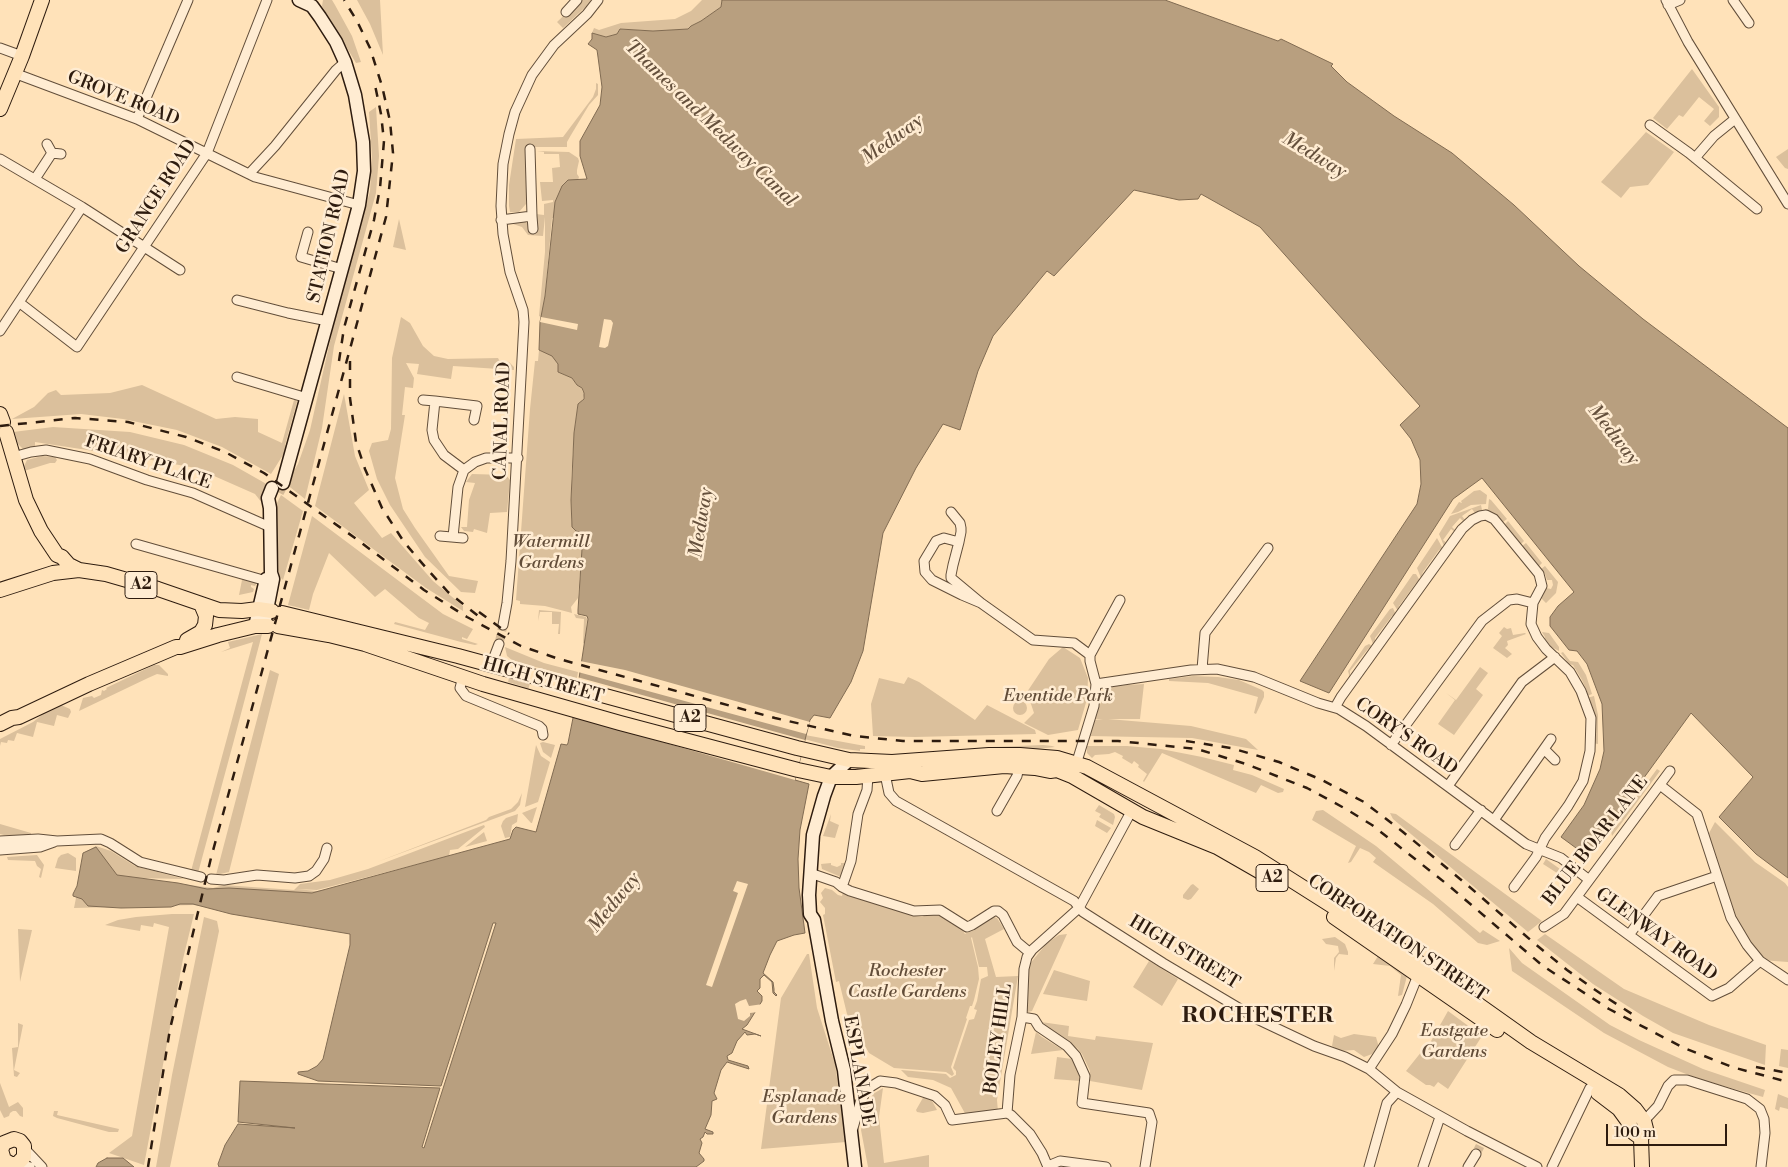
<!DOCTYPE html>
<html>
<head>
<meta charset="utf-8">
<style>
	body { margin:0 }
	#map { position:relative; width:1788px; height:1167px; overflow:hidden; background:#ffe2b9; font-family:"Libre Bodoni",serif }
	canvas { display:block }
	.scale { position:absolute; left:1606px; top:1124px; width:121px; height:22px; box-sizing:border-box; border:2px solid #2e1c0f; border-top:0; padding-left:6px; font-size:15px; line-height:18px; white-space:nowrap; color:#2e1c0f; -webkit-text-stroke:4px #ffecd2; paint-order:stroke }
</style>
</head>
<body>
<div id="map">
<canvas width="1788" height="1167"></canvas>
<div class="scale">100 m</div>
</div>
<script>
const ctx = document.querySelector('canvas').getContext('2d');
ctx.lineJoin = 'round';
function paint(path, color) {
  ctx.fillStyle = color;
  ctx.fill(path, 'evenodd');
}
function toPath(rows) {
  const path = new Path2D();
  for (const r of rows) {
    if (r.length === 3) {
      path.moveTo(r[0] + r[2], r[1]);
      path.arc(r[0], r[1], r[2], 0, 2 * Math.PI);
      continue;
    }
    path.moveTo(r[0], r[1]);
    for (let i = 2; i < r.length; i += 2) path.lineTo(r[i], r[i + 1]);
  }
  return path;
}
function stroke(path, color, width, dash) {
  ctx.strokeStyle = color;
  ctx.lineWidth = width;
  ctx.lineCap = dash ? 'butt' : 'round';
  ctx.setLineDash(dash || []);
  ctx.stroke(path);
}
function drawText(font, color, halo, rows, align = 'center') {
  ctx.font = font + ' "Libre Bodoni",serif';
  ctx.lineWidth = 5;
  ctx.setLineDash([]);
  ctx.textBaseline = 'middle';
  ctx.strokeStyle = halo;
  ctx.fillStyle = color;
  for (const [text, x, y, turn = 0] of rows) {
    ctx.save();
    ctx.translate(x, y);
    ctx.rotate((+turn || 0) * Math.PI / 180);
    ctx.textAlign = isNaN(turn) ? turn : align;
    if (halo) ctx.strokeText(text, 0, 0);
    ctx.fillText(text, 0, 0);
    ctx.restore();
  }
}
paint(toPath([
	[323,0,332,0,335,5,352,36,361,62,356,63,322,6],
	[357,0,380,0,383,55,370,24],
	[580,0,593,0,563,28,557,22],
	[702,0,722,0,721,7,701,21,691,26,688,29,653,31,620,29,617,34,606,37,592,33,594,28,599,30,621,23,675,19,691,11],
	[1692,69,1719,107,1719,117,1710,126,1704,121,1714,109,1699,97,1683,117,1679,115,1667,129,1653,118],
	[596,83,598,84,598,95,589,105,571,135,567,142,567,147,534,147,528,182,526,182,526,204,519,212,510,212,509,206,509,185,516,139,563,137,593,97,596,89],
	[376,107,379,156,376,193,334,346,322,428,305,499,286,484,298,464,310,430,338,306,370,191,372,158,369,112],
	[1646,132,1674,152,1648,185,1630,187,1621,198,1601,182],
	[1788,149,1788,169,1785,168,1776,157],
	[537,151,569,152,578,158,579,161,577,170,577,174,579,177,578,180,554,218,552,218,545,296,541,317,539,316,545,252,545,217,543,236,528,235,522,227,510,223,524,221,536,229,536,214,544,215,544,204,553,202,553,200,542,201,540,182,553,182,552,168,560,167,559,154,544,154,544,152],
	[399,219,406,250,393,247],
	[401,317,410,323,423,346,434,356,448,359,498,358,499,360,509,362,514,367,514,370,453,366,451,379,417,374,419,364,406,363,414,378,413,388,405,387,402,415,405,415,395,478,403,509,415,528,449,576,478,581,475,593,461,592,425,557,390,505,377,479,369,451,372,443,388,440,391,429,392,358],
	[539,350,552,355,558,364,558,372,572,378,577,385,581,387,584,395,582,402,578,404,574,433,571,482,571,520,572,524,578,532,586,534,590,541,587,546,582,549,578,598,571,607,572,613,545,606,520,604,520,601,516,600,530,409,535,361,538,361],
	[142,385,216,419,235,417,258,419,258,432,282,443,294,400,296,400,297,402,285,445,288,447,271,474,222,447,177,430,123,419,81,414,12,419,34,407,48,393,56,390,61,395,110,393],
	[344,394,355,456,369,490,354,503,382,538,391,533,433,581,463,606,463,611,426,588,315,506],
	[53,427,130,432,184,445,233,465,270,486,262,503,255,494,196,468,146,459,35,442,35,447,24,450,17,443,13,432],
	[42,456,55,457,57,460,55,463,50,463,24,471,24,466,27,460],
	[472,474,506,475,510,480,507,512,490,513,487,533,474,529,473,532,464,531,461,527,467,527,469,500,475,483,466,482],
	[1480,490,1487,495,1486,504,1471,505,1458,512,1451,514,1459,502,1462,503,1461,501,1474,491],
	[281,495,303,511,283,580,279,576,276,505],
	[1489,499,1491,500,1507,519,1503,522,1495,515,1485,512,1485,509,1488,509],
	[1481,505,1482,510,1479,512,1475,513,1472,509,1462,516,1465,520,1463,521,1460,518,1452,527,1456,531,1455,532,1451,529,1443,540,1447,543,1444,546,1439,534,1450,516],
	[312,516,443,614,473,629,467,639,462,637,462,639,478,644,475,645,461,642,394,624,395,622,425,630,429,623,419,618,385,589,375,597,329,553,313,594,309,610,288,605],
	[1508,521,1524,541,1521,544,1505,524],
	[1437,538,1443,549,1439,550,1423,572,1421,578,1417,568],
	[1526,543,1542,563,1539,566,1522,546],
	[1545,566,1558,582,1556,593,1546,603,1540,597,1546,588,1551,589,1553,585,1552,580,1547,580,1545,574,1541,569],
	[1413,574,1416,574,1420,581,1416,583,1399,606,1398,611,1393,603],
	[249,577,258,581,255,586,251,585,251,587,254,589,253,592,239,595,242,580],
	[1393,608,1396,615,1392,616,1375,638,1375,642,1373,644,1370,636,1390,609],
	[539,610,561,612,560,634,558,634,559,624,552,624,552,612,540,612,538,621],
	[574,614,586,617,587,619,585,644,583,643,584,619,576,618],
	[1504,627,1507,629,1511,628,1513,635,1525,633,1526,634,1507,641,1508,645,1505,648,1512,654,1507,658,1493,648,1502,636,1499,633],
	[1542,632,1549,633,1559,647,1559,651,1544,643,1545,637],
	[262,634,233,744,198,873,191,871,253,642,221,652,230,648,228,642],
	[1369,644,1372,646,1368,649,1350,671,1350,678,1348,671,1365,646],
	[505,647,544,663,578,672,577,678,513,661,507,656],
	[1063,647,1080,658,1088,678,1087,699,1078,730,1048,735,1024,723,1034,713,1027,692,1049,659],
	[1563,652,1570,661,1578,662,1586,675,1592,694,1587,696,1587,691,1582,680,1573,665,1569,664,1561,653],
	[154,665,159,665,168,674,168,676,157,674,148,678,79,711,83,698,92,696,94,698,101,695,102,690,104,691,107,689,106,688],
	[1480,667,1488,673,1476,689,1483,695,1454,735,1438,724,1455,700,1446,693,1456,700],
	[270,670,279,674,229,872,216,875],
	[510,674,531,680,528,690,521,686,508,682],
	[1193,676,1218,677,1239,680,1262,690,1264,692,1264,697,1256,714,1254,713,1258,697,1208,683,1169,681,1169,679],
	[908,677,919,682,975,720,987,705,1035,730,1036,734,915,737,873,736,871,704,879,678,904,684],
	[1144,684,1140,719,1108,719,1191,726,1246,739,1258,750,1192,738,1089,736,1094,720,1103,719,1094,719,1107,688,1111,686],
	[1594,696,1598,715,1598,744,1592,743,1593,735,1596,732,1590,702,1587,698],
	[1020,708,7],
	[61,705,70,709,71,712,68,718,57,715,54,726,37,722,33,737,17,733,14,741,8,740,7,743,1,742,0,746,0,739,33,722,47,711],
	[805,735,865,746,865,749,860,749,860,751,838,748,804,739],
	[543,742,555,745,551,758,543,752,540,743],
	[536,745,541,756,550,762,538,802,525,807],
	[1043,745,1052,746,1055,747,1037,749,992,747],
	[1087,746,1127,746,1161,749,1202,757,1234,765,1233,770,1252,775,1284,789,1283,792,1278,793,1261,785,1256,793,1162,753,1144,782,1143,781,1147,774,1138,767,1139,765,1134,761,1132,764,1122,758,1123,756,1115,752,1109,754,1095,755,1092,758,1087,753],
	[1657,769,1660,771,1612,836,1611,831,1622,820,1621,818],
	[522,793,520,805,515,811,377,862,486,820,489,817,511,809,518,802],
	[1099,805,1114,814,1115,817,1113,825,1099,817,1101,814,1095,811],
	[537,807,532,823,531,823,522,813],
	[1323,810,1376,846,1480,933,1483,930,1500,941,1487,945,1478,943,1433,904,1373,862,1376,858,1369,852,1360,848,1351,862,1348,863,1356,846,1312,820,1316,811],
	[1390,813,1396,814,1542,921,1528,932,1393,819],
	[518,814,517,822,512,825,510,837,505,838,501,826,503,821,506,818],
	[831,814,830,821,839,825,835,838,823,836],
	[1097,820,1111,828,1107,833,1095,826],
	[1715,822,1755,862,1785,883,1788,887,1788,962,1761,960,1735,916,1708,835],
	[0,824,31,833,31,836,4,835,0,834],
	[484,825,485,827,458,849,450,850,449,856,317,890,296,889,317,891,361,883,350,934,194,905,74,908,85,852,96,846,111,851,135,866,184,879,137,878,213,888,224,885,294,890,300,884,330,880,368,869],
	[484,832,487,841,465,847],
	[68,853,76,858,76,871,55,868,58,858,61,855],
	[37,855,44,865,41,878,39,877,41,869,37,866,35,861,8,860,7,857],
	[1546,859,1560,869,1557,873,1543,864],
	[831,863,831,865,837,867,841,865,841,863,846,863,841,877,822,869,821,864],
	[1193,884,1199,889,1191,899,1188,900,1183,898,1183,895,1191,885],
	[825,888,832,890,838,895,842,896,843,892,914,916,922,917,932,912,937,912,961,928,965,934,994,917,997,918,1004,929,985,939,996,977,1018,976,999,1088,997,1100,998,1112,967,1117,951,1088,933,1080,908,1077,901,1070,946,1074,950,1078,956,1075,956,1071,953,1068,969,1020,974,1019,977,1010,974,1009,977,1001,981,979,988,976,987,967,979,967,972,937,971,938,978,967,979,979,974,1000,972,1006,970,1006,966,1018,967,1019,951,1067,954,1074,952,1076,946,1072,894,1068,869,1053,847,1014,839,981,836,982,823,915,825,914,825,908,820,902,823,898,821,893],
	[172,914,194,914,183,959,144,1165,109,1153,132,1136,169,927,154,923,153,927,141,925,140,931,105,925,118,920,136,917],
	[204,917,217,921,219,931,170,1167,156,1167,172,1075],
	[18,929,32,930,20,982],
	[1067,934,1032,1011,1028,1012,1026,1010,1028,966,1047,943,1059,935],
	[1545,934,1624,989,1709,1025,1766,1045,1765,1065,1673,1033,1643,1016,1593,984,1537,940],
	[1335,937,1345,944,1348,952,1348,955,1339,954,1336,958,1334,971,1334,958,1339,952,1338,946,1326,944,1322,939],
	[1509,948,1522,963,1610,1025,1639,1040,1703,1069,1765,1090,1763,1097,1699,1079,1668,1067,1604,1033,1512,971],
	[807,954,809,954,817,1008,835,1064,846,1142,761,1149,781,998],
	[1378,956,1407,976,1402,995,1398,996,1401,975,1390,966,1373,964],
	[1149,961,1178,979,1162,1006,1133,987],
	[1054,970,1090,981,1087,1001,1043,994],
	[1448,1011,1482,1036,1448,1089,1438,1082,1434,1087,1430,1085,1426,1085,1406,1071,1422,1051,1426,1050],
	[1041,1022,1069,1026,1068,1036,1095,1040,1096,1036,1153,1043,1142,1090,1090,1081,1090,1071,1082,1054,1077,1048,1046,1030],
	[18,1023,23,1025,14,1070,20,1073,17,1077,14,1076,12,1048,18,1047],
	[1036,1032,1042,1037,1063,1050,1031,1054],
	[1354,1034,1376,1037,1378,1044,1378,1047,1372,1054,1364,1057,1354,1050,1340,1051,1332,1046,1334,1035,1341,1038],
	[1781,1049,1788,1050,1788,1068,1779,1066],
	[1057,1057,1072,1059,1079,1074,1080,1081,1054,1079],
	[0,1083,9,1107,18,1102,23,1108,23,1117,20,1116,16,1111,13,1111,10,1113,9,1116,4,1118,0,1110],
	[883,1088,879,1117,884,1163,929,1155,929,1167,868,1167,861,1130,866,1108,873,1094],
	[1778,1094,1788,1098,1788,1109,1780,1107,1779,1111,1775,1109],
	[924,1096,931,1099,937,1110,923,1113,917,1112,916,1110],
	[54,1111,58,1111,57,1115,119,1129,118,1132,109,1132,57,1118,53,1116]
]), '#dbc09c');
const water = toPath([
	[722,0,1165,0,1278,41,1281,39,1333,64,1331,66,1347,82,1394,116,1452,153,1514,205,1579,266,1643,319,1788,428,1788,878,1756,854,1719,817,1753,777,1691,713,1587,856,1561,837,1584,805,1600,769,1604,751,1602,704,1587,664,1577,651,1569,650,1550,626,1550,617,1558,606,1574,592,1482,478,1453,499,1329,693,1300,681,1417,504,1421,484,1420,460,1411,439,1400,425,1420,406,1260,227,1201,194,1198,199,1179,200,1134,190,1054,276,1047,271,993,336,978,371,960,430,943,424,916,468,883,533,863,651,851,682,830,718,814,715,810,720,795,780,809,784,800,830,798,859,799,888,805,933,794,935,777,941,770,955,763,973,773,982,774,989,774,992,777,995,776,996,773,993,772,982,764,975,760,979,760,988,757,991,762,996,762,1001,747,1025,742,1029,761,1036,755,1034,747,1035,745,1032,737,1041,732,1053,727,1056,728,1060,748,1066,749,1069,727,1062,721,1070,714,1093,717,1099,712,1101,711,1115,705,1129,713,1132,713,1134,707,1134,705,1132,703,1137,700,1139,702,1143,699,1153,704,1159,704,1161,696,1167,219,1167,218,1164,225,1145,238,1124,295,1128,238,1122,240,1081,440,1088,422,1147,424,1148,496,923,493,923,441,1086,318,1081,298,1074,298,1072,308,1071,317,1066,323,1059,350,945,350,934,231,914,193,904,180,904,171,907,121,908,88,906,82,899,73,896,73,894,77,886,83,853,96,847,117,875,178,883,207,889,229,888,312,893,510,839,513,830,516,827,536,832,561,744,567,745,568,743,573,718,588,619,587,616,578,614,578,610,582,549,587,546,590,540,586,534,576,531,572,527,571,500,574,433,578,404,584,399,584,393,582,388,577,385,572,378,558,372,558,364,552,356,539,350,540,322,545,296,555,202,562,186,568,180,587,179,580,156,580,141,600,105,602,87,598,57,597,50,588,44,592,39,592,33,606,37,617,34,620,29,653,31,688,29,691,26,701,21,721,7,722,0],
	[107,1158,123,1158,134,1167,96,1167,98,1163,107,1158]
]);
paint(water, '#b89f7f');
stroke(water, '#816b52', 1);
paint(toPath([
	[541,317,578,324,577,330,540,322],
	[604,319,611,320,613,323,608,346,605,348,599,347],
	[580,661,625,670,810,722,806,734,578,672],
	[577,677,805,740,795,780,571,716],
	[737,881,748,884,712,987,706,985,738,893,733,891],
	[746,999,749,1006,763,1004,758,1012,750,1013,750,1016,744,1021,738,1019,735,1004,740,1001]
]), '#ffe2b9');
stroke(toPath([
	[499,644,503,625],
	[1476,1154,1481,1144]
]), '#d5ba97', 9, [9, 4.5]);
stroke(toPath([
	[278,492,283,483]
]), '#d5ba97', 12, [12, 6]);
const street = toPath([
	[1666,0,1688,42,1788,204],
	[1733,0,1749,23],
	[1668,5,1680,0],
	[566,12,577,0],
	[0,48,22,56],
	[14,73,137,119,255,177,359,205],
	[137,119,188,0],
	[1650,125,1689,153,1757,209],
	[47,144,52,153,61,154],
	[1695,158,1714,136,1735,119],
	[0,159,82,207,180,270],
	[249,174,275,146,336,70,345,62],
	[35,179,52,153],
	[532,216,533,229],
	[501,220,532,216,530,149],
	[308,232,301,257,342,269],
	[237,300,288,313,328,321],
	[20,303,77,347,207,153,267,0],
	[0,331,82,207],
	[237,377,307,398],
	[423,400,435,401],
	[13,457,31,452,46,450,90,459,147,480,193,493,270,527],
	[464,470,444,455,434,440,432,430,435,401,477,406,474,420],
	[951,512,960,523,961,528,961,532,959,542,953,565,951,575,951,578,981,603,962,595,932,580,925,572,924,561,936,541,944,538,959,542],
	[440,536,463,538],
	[453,537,458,487,464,470,475,462,486,458,518,458],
	[136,544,270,582],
	[981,603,1033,640,1074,643,1090,655],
	[503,625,507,603,511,561,524,322,523,310,510,272,503,234,501,206,503,164,509,134,515,112,532,75,554,45,587,14,598,0],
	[491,665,499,644],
	[1202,669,1205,633,1268,548],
	[463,676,460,688,466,696,539,726,542,729,543,735],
	[1096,684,1191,670,1217,669,1254,677,1318,703,1339,709,1366,726,1526,844,1561,858,1588,879],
	[1336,708,1337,704,1341,697,1462,529,1472,520,1480,516,1486,515,1494,519,1539,574,1542,586,1533,603,1531,624,1537,637,1546,649,1570,672,1581,691,1591,718,1590,751,1583,781,1568,806,1545,838,1536,857,1514,887],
	[1391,745,1482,621,1509,600,1517,599,1533,603],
	[1544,749,1555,760],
	[1075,768,1094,706,1096,684,1090,661,1090,655,1120,600],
	[885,774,889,793,896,801,1074,901,1083,912,1163,963,1259,1020,1314,1046,1345,1057,1369,1069,1397,1092,1467,1131,1537,1167],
	[1660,785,1697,814,1731,918,1747,945,1760,961],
	[1448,786,1522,682,1555,657],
	[997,811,1017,776,1019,766],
	[1494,820,1551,739],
	[0,841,38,839,57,841,101,839,110,843,140,862,201,877],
	[1455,845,1481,810],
	[0,850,40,847,54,842],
	[810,873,836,882,842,887,850,891,914,911,940,910,967,927,972,925,994,911,998,911,1003,915,1017,942,1029,952],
	[211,879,224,880,257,875,295,878,309,876,316,871,324,859,327,848],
	[842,887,851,861,858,814,867,790,868,776],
	[1577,897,1712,996,1729,988,1760,961,1788,980],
	[1544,927,1564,914,1670,771],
	[1629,935,1658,896,1717,876],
	[1022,1017,1034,1019,1039,1027,1067,1046,1076,1056,1085,1076,1082,1103,1149,1113,1152,1122,1145,1167],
	[1369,1069,1392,1034,1406,1005,1418,975,1424,966,1439,961],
	[1007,1113,1010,1075,1022,1017,1024,969,1027,957,1032,950,1079,908,1132,810],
	[1007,1113,1011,1115,1030,1134,1042,1153,1048,1167],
	[1644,1121,1658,1106,1668,1086,1674,1080,1687,1080,1747,1099,1760,1109,1764,1119,1765,1133,1761,1167],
	[853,1128,860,1103,867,1089,880,1081,896,1083,935,1096,945,1105,952,1120,1007,1113],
	[25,1149,42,1167],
	[18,1163,30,1167],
	[1048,1166,1060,1161,1106,1167],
	[1369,1167,1387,1103,1397,1092],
	[1423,1167,1440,1117],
	[1468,1167,1476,1154],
	[1552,1167,1590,1088]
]);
const secondary = toPath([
	[283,483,349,243,359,205,364,171,363,142,355,95,345,62,336,42,320,17,312,6,299,0],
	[264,625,273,579,271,573,270,508,268,498,272,488],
	[255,626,266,579],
	[849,760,831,777,824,796,813,835,809,895,810,914,814,920,832,1021,844,1070,855,1167]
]);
const primary = toPath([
	[0,109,22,56,42,0],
	[0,414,3,422],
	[6,432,26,500,41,531,57,555,62,557,69,565,79,570],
	[0,590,53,573,79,570,106,574,158,589,219,610,242,611,258,609,272,611],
	[282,613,458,656,797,748,849,760,892,762,989,755,1020,755,1057,758,1087,767,1255,857,1397,947,1531,1042,1619,1095,1635,1109,1644,1121,1646,1129,1641,1138,1642,1167],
	[278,626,329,635,365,644,483,684,620,723,798,770,831,777,856,777,910,771,922,774,1004,766,1035,768,1050,771,1057,770,1072,776,1143,817,1217,847,1271,878],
	[187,640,201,632,205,625,206,616,201,604],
	[0,724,12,718,19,717,89,684,176,647,180,647,218,635,255,626,268,626],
	[1334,917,1497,1030],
	[1598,1093,1619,1109,1627,1120,1634,1133,1641,1138],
	[2,1167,18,1163,24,1157,24,1146,20,1141,14,1139,4,1143,1,1150,4,1160,11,1164]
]);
stroke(street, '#624e3a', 11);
stroke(secondary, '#2e1c0f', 15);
stroke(primary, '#2e1c0f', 16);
stroke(street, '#ffecd2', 9);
stroke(secondary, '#ffecd2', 12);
stroke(primary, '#ffe2b9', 14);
stroke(toPath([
	[339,361,344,328,374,220,380,188,384,141,381,114,375,85],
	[350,361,350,398,356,442,365,469,382,508,404,542,427,569,448,592,482,619],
	[0,426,75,418,128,422,186,437,225,452,264,473,355,538,424,590,467,617,521,646,559,659,775,718,854,736,903,741,1118,741,1197,749,1246,764,1307,788,1346,809,1372,825,1448,885,1543,966,1609,1009,1684,1048,1732,1067,1788,1082],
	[479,612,509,634],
	[1186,741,1231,748,1279,762,1322,780,1364,802,1403,832,1465,883,1534,943,1567,970,1604,996,1632,1014],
	[1756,1067,1788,1073],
	[148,1167,170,1029,211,858,386,217,393,153,390,121,382,86,370,48,357,21,344,0]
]), '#2e1c0f', 2.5, [9, 9]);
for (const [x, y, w] of [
	[141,585,32],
	[690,718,32],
	[1272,878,32]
]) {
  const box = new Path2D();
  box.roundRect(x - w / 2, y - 13.5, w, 27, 4);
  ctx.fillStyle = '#ffecd2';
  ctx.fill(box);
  stroke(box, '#2e1c0f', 1);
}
drawText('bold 16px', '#2e1c0f', null, [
	["A2",141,585],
	["A2",690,718],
	["A2",1272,878]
]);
drawText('18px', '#2e1c0f', '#ffecd2', [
	["GROVE ROAD",123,99,22],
	["GRANGE ROAD",157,197,-57],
	["STATION ROAD",330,236,-77],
	["CANAL ROAD",503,421,-88],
	["FRIARY PLACE",148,463,19],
	["HIGH STREET",543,681,16],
	["CORY'S ROAD",1406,737,35],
	["BLUE BOAR LANE",1596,841,-52],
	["GLENWAY ROAD",1656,935,36],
	["CORPORATION STREET",1397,939,34],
	["HIGH STREET",1184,953,31],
	["BOLEY HILL",999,1039,-82],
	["ESPLANADE",858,1071,80]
]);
drawText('italic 18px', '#624d39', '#ffecd2', [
	["Watermill",551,543],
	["Gardens",551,564],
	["Eventide Park",1058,697],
	["Rochester",907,972],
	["Castle Gardens",907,993],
	["Eastgate",1454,1032],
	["Gardens",1454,1053],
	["Esplanade",804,1098],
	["Gardens",804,1119]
]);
drawText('italic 19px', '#65503c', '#ffecd2', [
	["Thames and Medway Canal",710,124,44],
	["Medway",893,140,-36],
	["Medway",1314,156,31],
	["Medway",1613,435,52],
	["Medway",702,523,-81],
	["Medway",615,903,-51]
]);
ctx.letterSpacing = '1px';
drawText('bold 22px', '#2e1c0f', '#ffecd2', [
	["ROCHESTER",1258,1017]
]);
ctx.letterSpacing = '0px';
</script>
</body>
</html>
